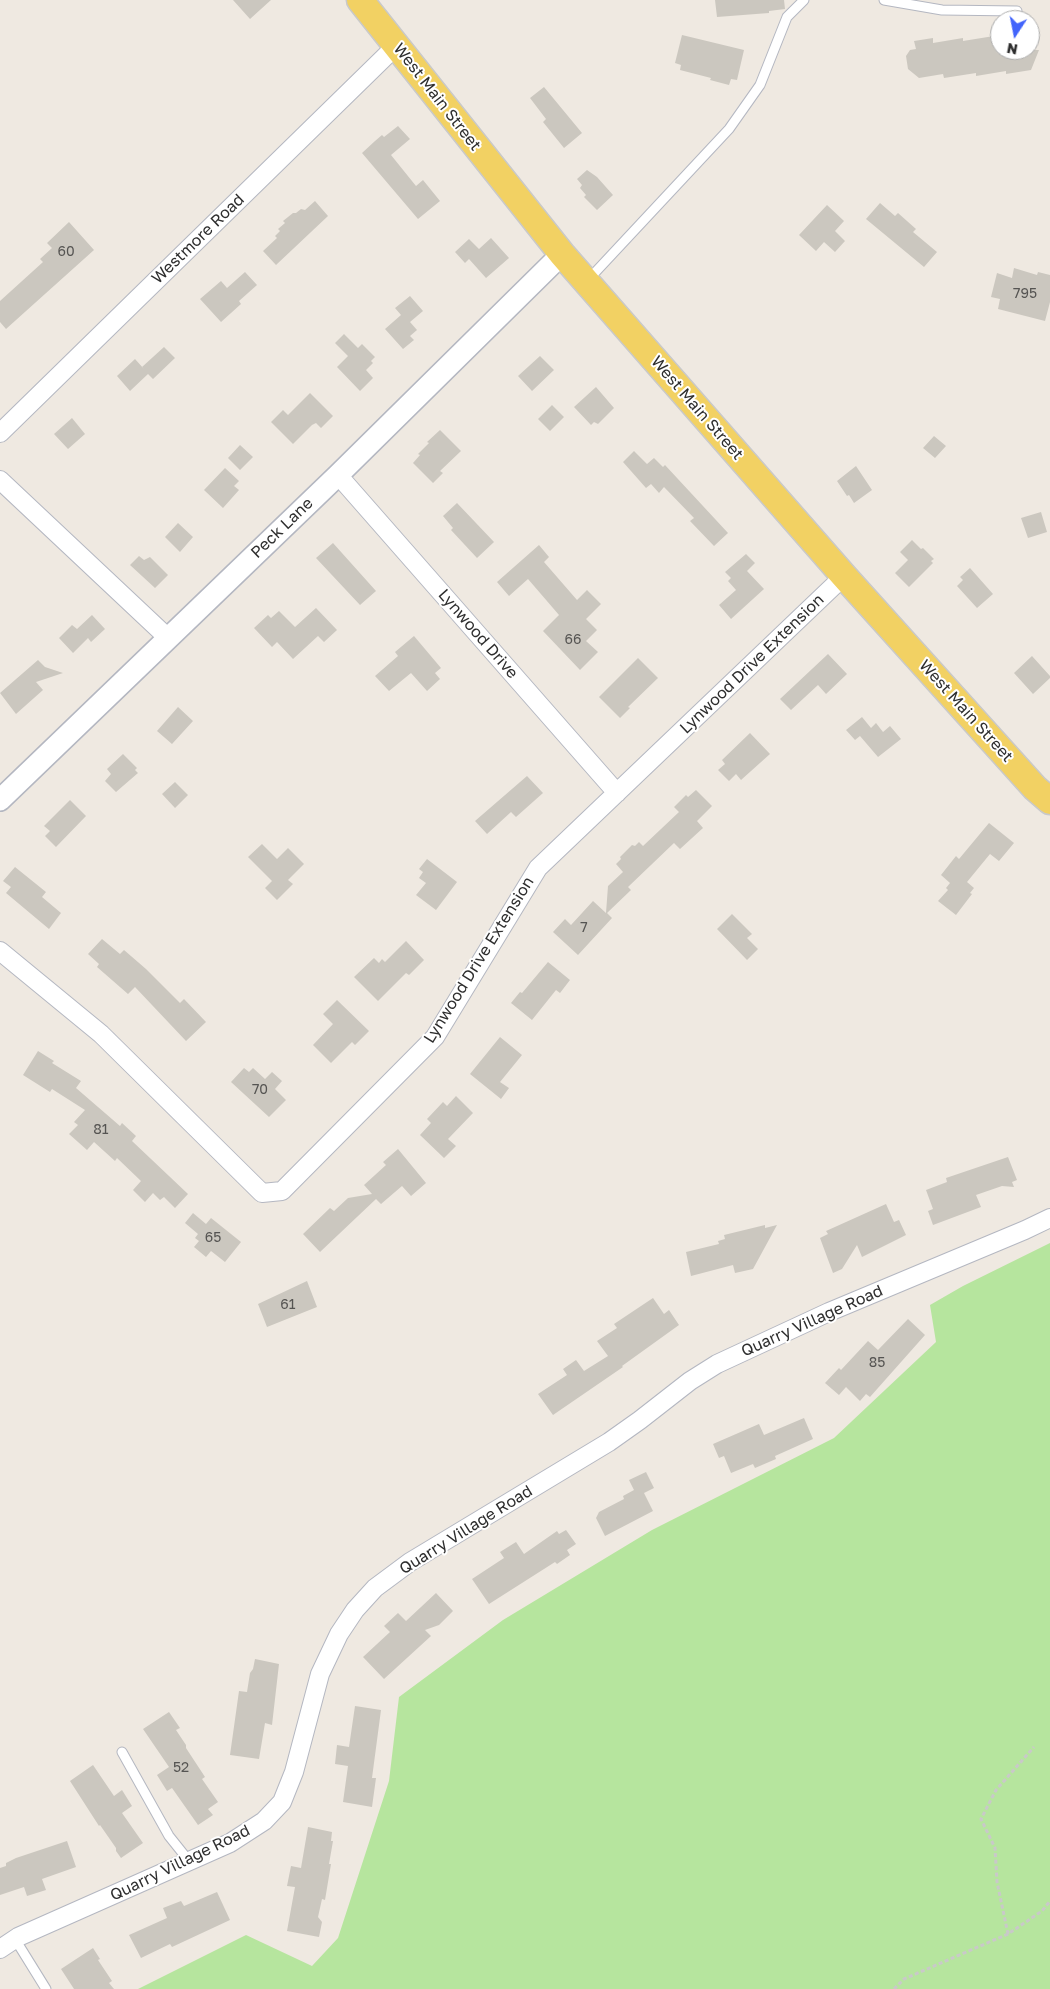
<!DOCTYPE html>
<html>
<head>
<meta charset="utf-8">
<style>
	body { margin:0 }
	#map { position:relative; width:1050px; height:1989px; overflow:hidden; background:#efe9e1; font-family:"Golos Text",sans-serif }
	canvas { display:block }
	.north { position:absolute; left:990px; top:10px; width:50px; height:50px; box-sizing:border-box; background:#fff; border:1px solid #ababab; border-radius:50%; rotate:191deg; font-size:14px; font-weight:700; line-height:20px; text-align:center; color:#2e2e2e }
	.north::after { content:''; display:block; margin:auto; width:18px; height:22px; background:#4264fb; clip-path:polygon(50% 0,100% 100%,50% 72%,0 100%) }
</style>
</head>
<body>
<div id="map">
<canvas width="1050" height="1989"></canvas>
<div class="north">N</div>
</div>
<script>
const ctx = document.querySelector('canvas').getContext('2d');
ctx.lineJoin = 'round';
function paint(path, color) {
  ctx.fillStyle = color;
  ctx.fill(path, 'evenodd');
}
function toPath(rows) {
  const path = new Path2D();
  for (const r of rows) {
    path.moveTo(r[0], r[1]);
    for (let i = 2; i < r.length; i += 2) path.lineTo(r[i], r[i + 1]);
  }
  return path;
}
function stroke(path, color, width, dash) {
  ctx.strokeStyle = color;
  ctx.lineWidth = width;
  ctx.lineCap = dash ? 'butt' : 'round';
  ctx.setLineDash(dash || []);
  ctx.stroke(path);
}
function drawText(font, color, halo, rows, align = 'center') {
  ctx.font = font + ' "Golos Text",sans-serif';
  ctx.lineWidth = 4;
  ctx.setLineDash([]);
  ctx.textBaseline = 'middle';
  ctx.strokeStyle = halo;
  ctx.fillStyle = color;
  for (const [text, x, y, turn = 0] of rows) {
    ctx.save();
    ctx.translate(x, y);
    ctx.rotate((+turn || 0) * Math.PI / 180);
    ctx.textAlign = isNaN(turn) ? turn : align;
    if (halo) ctx.strokeText(text, 0, 0);
    ctx.fillText(text, 0, 0);
    ctx.restore();
  }
}
paint(toPath([
	[1050,1243,1050,1989,138,1989,246,1935,312,1966,338,1938,389,1781,399,1697,503,1620,652,1530,834,1438,936,1342,930,1305,963,1286]
]), '#b6e59e');
paint(toPath([
	[233,0,271,0,250,19],
	[715,0,784,0,785,9,769,11,769,13,717,17],
	[682,35,744,50,737,80,731,79,729,85,710,80,711,78,680,70,681,65,675,63],
	[994,36,995,42,1000,42,1000,50,1039,50,1031,70,1006,74,1006,71,976,76,976,73,944,78,943,74,919,78,908,69,906,56,910,50,916,49,914,41,933,38,933,43,963,38,963,41],
	[544,87,582,133,564,148,543,122,546,119,530,98],
	[398,126,410,139,391,155,416,186,423,180,440,201,418,219,362,153,375,141,382,135,384,137],
	[587,170,597,177,613,195,597,210,584,197,586,195,580,188,582,185,577,179],
	[315,201,328,216,276,265,263,251,277,238,275,236,280,231,278,229,285,223,283,221,293,213,296,213,301,209,305,210],
	[880,203,895,216,898,213,916,229,913,232,937,252,924,267,866,219],
	[827,205,844,221,835,231,845,241,835,252,824,242,816,251,799,235],
	[69,222,94,250,6,329,0,322,0,301,43,262,40,259,52,248,47,243],
	[491,238,509,258,486,278,469,259,465,263,455,252,469,239,479,249],
	[1014,268,1037,275,1038,272,1050,275,1050,302,1045,321,998,309,1000,299,991,297,997,273,1012,278],
	[245,272,257,285,239,301,241,304,221,322,200,299,221,281,227,288],
	[410,296,423,311,410,322,417,330,410,336,414,340,403,349,385,329,401,315,395,308],
	[344,334,358,348,362,344,375,357,371,361,373,363,366,370,373,378,360,391,337,367,348,356,335,343],
	[164,347,175,358,153,379,148,374,130,391,117,376,135,359,144,369,142,367],
	[540,356,554,370,532,391,518,376],
	[596,387,614,408,598,424,594,422,591,425,574,407],
	[310,393,333,416,321,428,316,423,312,425,293,444,271,422,283,410,288,415],
	[552,405,564,417,550,431,538,419],
	[72,418,85,434,68,449,54,434],
	[440,430,461,451,440,471,443,473,433,483,413,463,420,455,418,454,429,443,427,442],
	[934,436,946,446,935,458,923,448],
	[240,445,253,457,240,470,228,458],
	[634,451,647,464,654,458,663,467,665,465,728,533,714,546,690,521,694,518,664,487,659,493,651,484,646,488,623,462],
	[856,466,872,490,854,503,849,495,847,496,837,481],
	[225,468,239,481,234,486,239,490,223,508,204,490],
	[457,503,494,542,477,558,451,530,453,528,443,516],
	[1041,512,1047,532,1028,538,1021,518],
	[178,523,193,537,180,552,165,537],
	[912,540,921,549,923,548,934,559,931,561,933,563,909,587,895,573,908,560,900,552],
	[333,543,376,591,360,605,316,558],
	[539,545,549,557,544,562,577,600,587,590,601,604,586,619,597,630,586,641,598,652,580,670,543,631,559,615,528,579,509,596,497,582],
	[746,554,755,563,747,571,764,589,731,619,719,605,736,590,728,581,731,578,725,572],
	[139,556,144,560,150,557,168,575,155,588,130,565],
	[970,568,993,594,977,608,957,586,963,580,960,577],
	[316,608,337,630,324,642,318,636,293,659,277,642,272,647,254,628,268,615,271,618,279,611,295,627],
	[92,615,105,629,91,642,88,638,73,653,59,638,72,625,77,629],
	[414,636,441,668,435,673,440,679,427,691,411,673,389,691,375,676,398,656,395,652],
	[828,654,847,674,826,694,818,685,791,710,780,699],
	[1032,656,1050,676,1050,678,1033,694,1014,673],
	[638,658,658,678,628,707,630,708,620,718,599,697],
	[38,660,45,667,63,673,36,682,43,690,16,714,0,693],
	[178,707,193,721,172,744,157,731],
	[862,717,871,728,876,723,883,732,890,726,901,739,878,757,860,736,855,740,846,730],
	[750,733,770,754,741,780,736,774,729,781,718,770,725,764,722,760],
	[123,754,137,768,135,770,138,773,116,792,105,781,111,774,107,769],
	[527,776,543,793,516,817,511,812,487,834,475,821],
	[175,782,188,795,175,808,162,794],
	[696,790,712,806,697,821,703,828,680,849,674,843,628,887,631,890,607,913,612,918,578,955,553,932,565,919,571,925,593,901,606,913,608,886,623,872,616,864,621,859,620,857,632,845,635,846,639,842,643,846,679,812,674,807,686,795,688,797],
	[70,800,86,816,56,847,45,836,50,831,44,826],
	[989,823,1014,843,999,861,990,854,967,882,974,888,970,893,972,894,956,915,938,901,948,890,946,888,950,883,941,875,956,856,959,859],
	[262,844,277,859,288,848,304,864,288,880,293,884,277,900,265,888,272,881,248,857],
	[427,859,457,882,436,910,416,895,426,883,419,878,423,872,419,869],
	[15,867,46,892,42,897,61,913,49,929,6,893,11,887,3,881],
	[732,914,752,934,747,938,758,949,747,960,717,929],
	[102,939,120,954,124,950,146,969,180,1003,184,999,206,1022,186,1041,135,987,128,994,97,967,99,964,88,954],
	[406,941,424,960,409,975,406,973,378,1001,354,977,374,958,379,963,382,959,385,962],
	[548,962,570,980,560,993,556,990,532,1020,511,1003,520,992,522,993],
	[337,1000,369,1031,355,1045,352,1042,331,1063,313,1045,333,1024,323,1014],
	[500,1037,522,1055,500,1082,509,1088,501,1099,470,1074],
	[38,1051,54,1061,52,1063,81,1081,76,1088,120,1126,122,1123,136,1136,132,1141,188,1194,175,1208,164,1197,160,1200,153,1193,145,1202,133,1190,141,1181,117,1158,115,1161,94,1142,87,1150,69,1134,78,1125,74,1122,85,1110,52,1089,50,1092,23,1075],
	[244,1068,249,1072,253,1068,265,1079,272,1072,282,1081,275,1089,286,1100,269,1117,231,1082],
	[456,1096,473,1113,448,1139,456,1146,444,1158,420,1135,431,1123,427,1119,443,1102,447,1106],
	[398,1149,426,1183,411,1196,402,1186,381,1204,376,1199,320,1252,303,1234,330,1208,334,1211,348,1198,372,1194,364,1185,386,1165,383,1162],
	[1008,1157,1017,1180,1012,1182,1014,1187,1002,1186,976,1195,981,1207,933,1225,928,1211,933,1209,926,1190,947,1182,946,1178],
	[886,1204,894,1222,899,1220,906,1235,862,1257,857,1245,842,1269,833,1273,820,1238,828,1234,826,1231],
	[193,1213,206,1224,211,1218,241,1242,225,1262,211,1251,206,1257,194,1247,199,1241,195,1238,198,1234,185,1223],
	[765,1225,765,1228,777,1225,753,1269,735,1273,733,1265,691,1276,686,1252,719,1244,718,1241,725,1239,724,1235],
	[307,1281,317,1307,267,1327,258,1304],
	[653,1298,664,1314,669,1310,679,1325,622,1366,623,1367,553,1415,538,1394,567,1375,563,1369,576,1360,584,1371,608,1356,597,1341,617,1328,614,1324],
	[908,1319,925,1335,870,1397,866,1394,860,1401,846,1387,839,1395,825,1383,839,1368,841,1370,868,1341,878,1350],
	[804,1418,813,1439,775,1456,776,1459,755,1468,753,1464,731,1473,724,1456,719,1458,713,1444,759,1424,764,1435],
	[646,1472,654,1488,644,1493,653,1511,605,1536,596,1518,599,1512,624,1499,623,1496,634,1490,629,1480],
	[566,1530,576,1544,567,1550,570,1555,557,1564,555,1562,489,1604,472,1579,504,1558,500,1552,516,1542,524,1554,557,1531,559,1534],
	[436,1593,453,1611,439,1625,425,1630,431,1636,384,1679,363,1657,390,1632,384,1626,398,1613,406,1621],
	[255,1659,279,1664,272,1725,265,1723,259,1759,230,1755,239,1691,247,1692,250,1673,253,1669],
	[355,1706,381,1710,372,1778,376,1778,372,1807,343,1802,348,1766,335,1764,337,1745,349,1747],
	[169,1712,180,1728,176,1730,186,1745,186,1748,205,1777,202,1779,218,1802,208,1809,213,1815,198,1825,172,1788,167,1791,157,1775,169,1767,143,1729],
	[93,1765,114,1796,122,1790,132,1806,122,1813,143,1843,121,1858,116,1851,116,1848,100,1825,99,1826,70,1781],
	[308,1827,332,1832,331,1841,333,1841,329,1864,331,1864,325,1900,322,1899,318,1917,322,1922,319,1937,287,1931,295,1887,287,1886,291,1866,301,1868],
	[67,1841,76,1867,42,1879,46,1890,27,1896,24,1887,0,1895,0,1868,6,1866,6,1863,16,1858],
	[217,1892,230,1920,172,1947,170,1944,141,1958,129,1935,167,1918,163,1908,181,1901,184,1906],
	[93,1948,100,1959,98,1960,112,1981,109,1983,114,1989,74,1989,61,1969]
]), '#cbc7bf');
const service = toPath([
	[884,0,942,10,1017,11],
	[588,280,729,129,760,85,787,17,804,0],
	[122,1752,169,1836,189,1861],
	[15,1939,46,1989]
]);
const minor = toPath([
	[0,433,396,46],
	[338,475,617,793],
	[0,480,167,637],
	[0,951,101,1034,262,1193,282,1191,435,1037,538,868,844,576],
	[0,1949,18,1937,230,1843,264,1821,282,1802,294,1772,320,1674,339,1634,355,1610,375,1588,410,1562,609,1442,640,1420,690,1381,717,1364,829,1312,1025,1230,1050,1218]
]);
const tertiary = toPath([
	[0,800,338,475,562,254]
]);
const primary = toPath([
	[360,0,562,254,844,576,1035,788,1050,801]
]);
stroke(service, '#b4b7c1', 11);
stroke(minor, '#b4b7c1', 20);
stroke(tertiary, '#b4b7c1', 24);
stroke(primary, '#c9c9c9', 29);
stroke(toPath([
	[1008,1934,997,1882,995,1848,981,1819,996,1790,1034,1747],
	[894,1989,904,1979,1008,1934,1042,1911,1050,1901]
]), '#c9c9c9', 3, [4, 2.5]);
stroke(service, '#fff', 9);
stroke(minor, '#fff', 18);
stroke(tertiary, '#fff', 21);
stroke(primary, '#f2d163', 26);
drawText('14px', '#555452', null, [
	["60",66,252],
	["795",1025,294],
	["66",573,640],
	["7",584,928],
	["70",260,1090],
	["81",101,1130],
	["65",213,1238],
	["61",288,1305],
	["85",877,1363],
	["52",181,1768]
]);
drawText('16px', '#2e2e2e', '#fff', [
	["West Main Street",437,97,52],
	["Westmore Road",198,239,-44],
	["West Main Street",697,408,49],
	["Peck Lane",282,528,-44],
	["Lynwood Drive",478,634,49],
	["Lynwood Drive Extension",752,664,-44],
	["West Main Street",966,711,48],
	["Lynwood Drive Extension",479,960,-58],
	["Quarry Village Road",812,1321,-24],
	["Quarry Village Road",466,1530,-32],
	["Quarry Village Road",180,1863,-26]
]);
</script>
</body>
</html>
